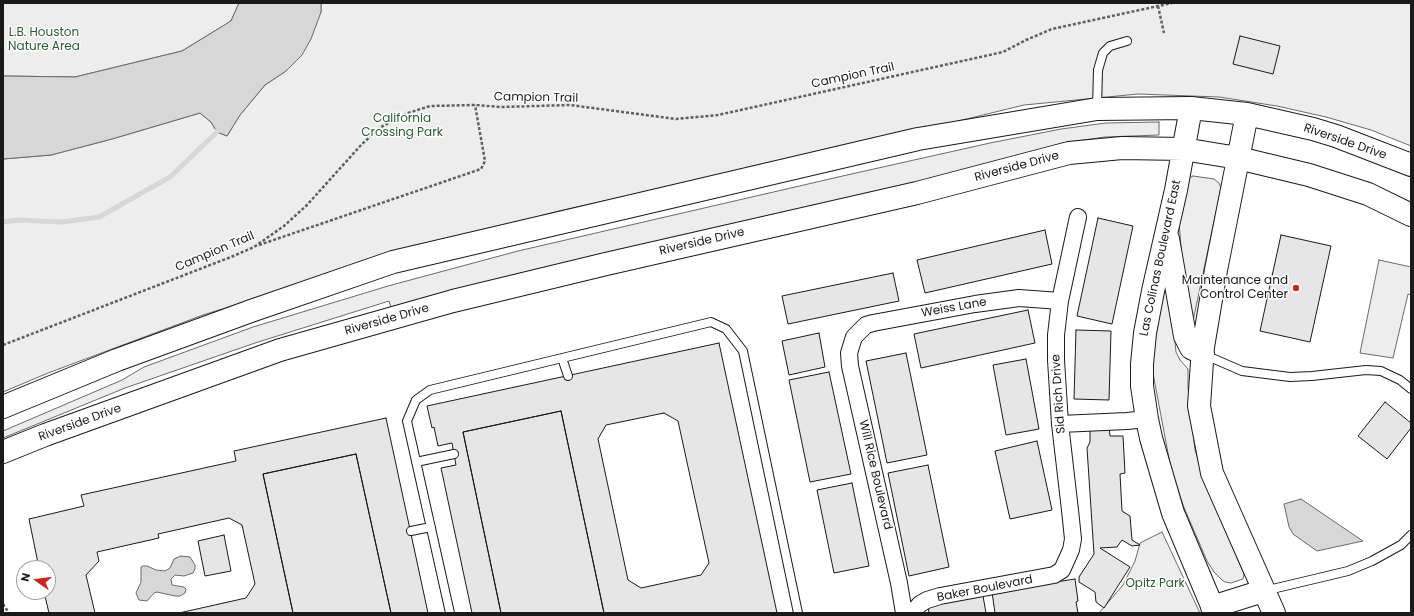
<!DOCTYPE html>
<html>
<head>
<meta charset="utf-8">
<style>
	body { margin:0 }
	#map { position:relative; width:1414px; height:616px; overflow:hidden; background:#fff; font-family:Poppins,sans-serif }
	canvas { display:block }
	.frame { position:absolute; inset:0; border:4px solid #1a1a1a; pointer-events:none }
	.north { position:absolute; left:16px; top:560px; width:40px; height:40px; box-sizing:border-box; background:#fff; border:1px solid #a3a3a3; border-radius:50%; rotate:284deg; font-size:11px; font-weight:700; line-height:16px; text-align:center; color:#1a1a1a }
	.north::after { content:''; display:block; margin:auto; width:14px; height:18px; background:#c62828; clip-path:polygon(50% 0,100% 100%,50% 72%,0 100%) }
</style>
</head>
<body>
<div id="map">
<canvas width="1414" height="616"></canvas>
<div class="frame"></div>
<div class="north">N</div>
</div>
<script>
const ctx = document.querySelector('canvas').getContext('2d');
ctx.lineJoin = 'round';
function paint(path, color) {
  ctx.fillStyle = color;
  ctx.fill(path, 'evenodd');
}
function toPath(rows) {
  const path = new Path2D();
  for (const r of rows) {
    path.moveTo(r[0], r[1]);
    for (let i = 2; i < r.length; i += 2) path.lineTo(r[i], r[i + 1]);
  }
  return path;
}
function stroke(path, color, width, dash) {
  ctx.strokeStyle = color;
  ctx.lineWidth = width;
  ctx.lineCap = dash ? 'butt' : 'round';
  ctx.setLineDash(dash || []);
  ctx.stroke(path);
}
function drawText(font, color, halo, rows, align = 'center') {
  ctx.font = font + ' Poppins,sans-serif';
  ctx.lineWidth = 3;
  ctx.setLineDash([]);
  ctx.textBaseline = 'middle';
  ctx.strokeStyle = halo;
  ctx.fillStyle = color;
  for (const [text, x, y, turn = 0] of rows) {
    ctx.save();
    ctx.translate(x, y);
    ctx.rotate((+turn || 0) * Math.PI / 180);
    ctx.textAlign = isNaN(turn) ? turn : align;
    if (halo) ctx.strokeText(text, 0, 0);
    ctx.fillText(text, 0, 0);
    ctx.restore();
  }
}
const built = toPath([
	[3,3,239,3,231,21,182,51,75,77,3,76,3,3],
	[321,3,1411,3,1411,146,1371,130,1326,117,1277,106,1219,97,1138,94,1024,105,909,133,559,211,408,251,203,315,48,373,3,392,3,159,51,155,112,139,200,113,211,122,217,132,227,136,240,115,265,85,286,71,321,12,321,3],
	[1159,122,1159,135,1105,137,1062,143,1004,161,924,181,391,307,389,301,255,343,125,388,3,438,3,431,122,380,144,367,253,327,388,286,518,251,847,175,990,143,1061,129,1106,123,1159,122],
	[1193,176,1214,179,1219,183,1221,188,1193,321,1187,321,1179,222,1189,178,1193,176],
	[1379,260,1411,267,1411,295,1408,294,1393,358,1360,353,1379,260],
	[1166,280,1169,282,1176,352,1180,360,1188,369,1188,387,1195,450,1206,486,1244,574,1243,579,1231,583,1225,582,1222,580,1214,572,1207,561,1183,505,1171,469,1152,368,1152,352,1166,280],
	[1162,532,1200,613,1099,613,1123,585,1135,561,1140,543,1162,532]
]);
paint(built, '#ededed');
stroke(built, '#6a6a6a', 1);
const water = toPath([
	[239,3,321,3,321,12,311,39,302,55,286,71,265,85,240,115,227,136,217,132,211,122,200,113,112,139,51,155,3,159,3,76,75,77,182,51,231,21,239,3],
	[1301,499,1363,541,1317,551,1293,534,1289,527,1284,504,1301,499],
	[181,556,190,557,195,565,195,569,193,573,184,576,175,575,171,579,172,585,184,587,186,589,185,593,180,596,175,596,157,592,154,593,147,601,139,600,136,593,141,582,141,567,143,566,147,566,156,570,165,571,170,568,174,559,181,556]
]);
paint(water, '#d7d7d7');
stroke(water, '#6a6a6a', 1);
stroke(toPath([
	[3,222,18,220,62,222,99,217,170,177,217,132,219,126]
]), '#d7d7d7', 5);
const building = toPath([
	[1240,36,1280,46,1273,74,1233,64,1240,36],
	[1098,218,1133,226,1112,324,1077,316,1098,218],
	[1045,230,1052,264,925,293,917,260,1045,230],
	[1281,235,1331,246,1310,342,1260,331,1281,235],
	[893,273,899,301,788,324,782,296,893,273],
	[1028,310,1035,343,921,368,914,334,1028,310],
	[1076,330,1111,331,1109,400,1074,399,1076,330],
	[819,333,825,367,789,375,782,341,819,333],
	[719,343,777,613,604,613,561,411,463,432,501,613,472,613,441,468,456,465,452,443,438,446,434,427,432,428,427,406,719,343],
	[664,413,678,421,709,563,701,575,641,588,628,580,598,439,606,425,664,413],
	[906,353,927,455,887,463,866,361,906,353],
	[1026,359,1039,429,1006,435,993,365,1026,359],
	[829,372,851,474,810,482,789,380,829,372],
	[1385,402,1411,423,1411,428,1387,459,1358,436,1385,402],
	[561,411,604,613,501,613,463,432,561,411],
	[386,418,428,613,391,613,356,454,263,474,293,613,179,613,246,598,255,584,242,525,229,518,158,534,159,538,97,552,99,561,86,575,95,613,49,613,44,592,48,592,48,568,39,568,29,519,84,506,81,495,236,461,234,451,386,418],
	[1109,426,1110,436,1123,436,1125,473,1120,474,1122,511,1130,516,1132,540,1140,545,1132,546,1122,540,1117,547,1100,548,1130,567,1104,608,1096,602,1095,592,1079,582,1079,577,1094,554,1087,448,1090,442,1090,427,1109,426],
	[1037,441,1052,510,1010,519,995,451,1037,441],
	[356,454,391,613,293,613,263,474,356,454],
	[928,465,949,567,909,576,888,473,928,465],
	[852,483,869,566,834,573,817,490,852,483],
	[224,535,231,571,205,576,198,541,224,535],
	[1075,579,1078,601,1076,602,1078,613,995,613,992,592,1075,579],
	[983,596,986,613,929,613,928,606,983,596]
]);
paint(building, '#e6e6e6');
stroke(building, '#1a1a1a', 1);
const service = toPath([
	[1097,108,1098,70,1103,53,1110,46,1127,41],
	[1205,355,1242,371,1290,377,1312,376,1366,370,1381,371,1400,380,1411,389],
	[562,358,568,376],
	[416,462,454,454],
	[411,531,431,527],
	[1264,591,1348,571,1372,561,1401,545,1411,535],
	[450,613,407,421,416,400,430,390,711,322,726,329,743,351,798,613]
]);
const minor = toPath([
	[1060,424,1127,421,1147,419],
	[904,613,899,583,850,366,849,353,854,337,866,325,873,323,975,304,1019,298,1060,301],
	[912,613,920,604,927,600,940,596,1054,575,1062,570,1071,550,1073,539,1070,510,1060,424,1056,360,1056,335,1060,301,1078,217]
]);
const secondary = toPath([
	[1191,108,1176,190,1153,291,1145,333,1142,364,1142,386,1147,419,1151,438,1173,513,1215,613],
	[1247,114,1216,270,1203,347,1199,406,1212,473,1274,613],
	[1168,239,1185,336,1191,348,1203,354],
	[3,407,117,360,251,311,393,262,918,139,1097,109,1191,108,1247,114,1313,129,1336,136,1411,165],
	[3,452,45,435,280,350,453,301,606,264,917,193,1069,153,1122,148,1183,149,1238,158,1309,175,1368,194,1411,215],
	[1212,607,1263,591]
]);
stroke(service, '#1a1a1a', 10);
stroke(minor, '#1a1a1a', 18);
stroke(secondary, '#1a1a1a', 24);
stroke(toPath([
	[1158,6,1164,33],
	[259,245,481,169,485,161,475,105],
	[3,345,231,257,254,247,284,226,307,205,362,144,381,127,408,113,430,106,475,105,501,107,570,105,676,119,718,115,1003,52,1026,40,1052,29,1172,3],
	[3,604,9,613]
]), '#5f5f5f', 2.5, [3, 2]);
stroke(service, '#fff', 8);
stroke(minor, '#fff', 16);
stroke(secondary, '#fff', 22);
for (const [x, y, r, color] of [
	[1296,288,4,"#c62828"]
]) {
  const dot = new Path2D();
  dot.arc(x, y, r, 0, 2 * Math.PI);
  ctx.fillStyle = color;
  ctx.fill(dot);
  stroke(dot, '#fff', 1.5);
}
drawText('12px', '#2b5a34', '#fff', [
	["L.B. Houston",44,33],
	["Nature Area",44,47],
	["California",402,119],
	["Crossing Park",402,133],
	["Opitz Park",1155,584]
]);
drawText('12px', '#1a1a1a', '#fff', [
	["Campion Trail",853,76,-12],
	["Campion Trail",536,98,1],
	["Riverside Drive",1345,142,19],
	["Riverside Drive",1017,167,-15],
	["Riverside Drive",702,242,-13],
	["Campion Trail",215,252,-23],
	["Las Colinas Boulevard East",1161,258,-78],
	["Weiss Lane",954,308,-10],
	["Riverside Drive",387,320,-16],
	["Sid Rich Drive",1059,394,-94],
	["Riverside Drive",80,423,-20],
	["Will Rice Boulevard",875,475,77],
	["Baker Boulevard",985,589,-11]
]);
drawText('12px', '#1a1a1a', '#fff', [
	["Maintenance and",1288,281],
	["Control Center",1288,295]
], 'right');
</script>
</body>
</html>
